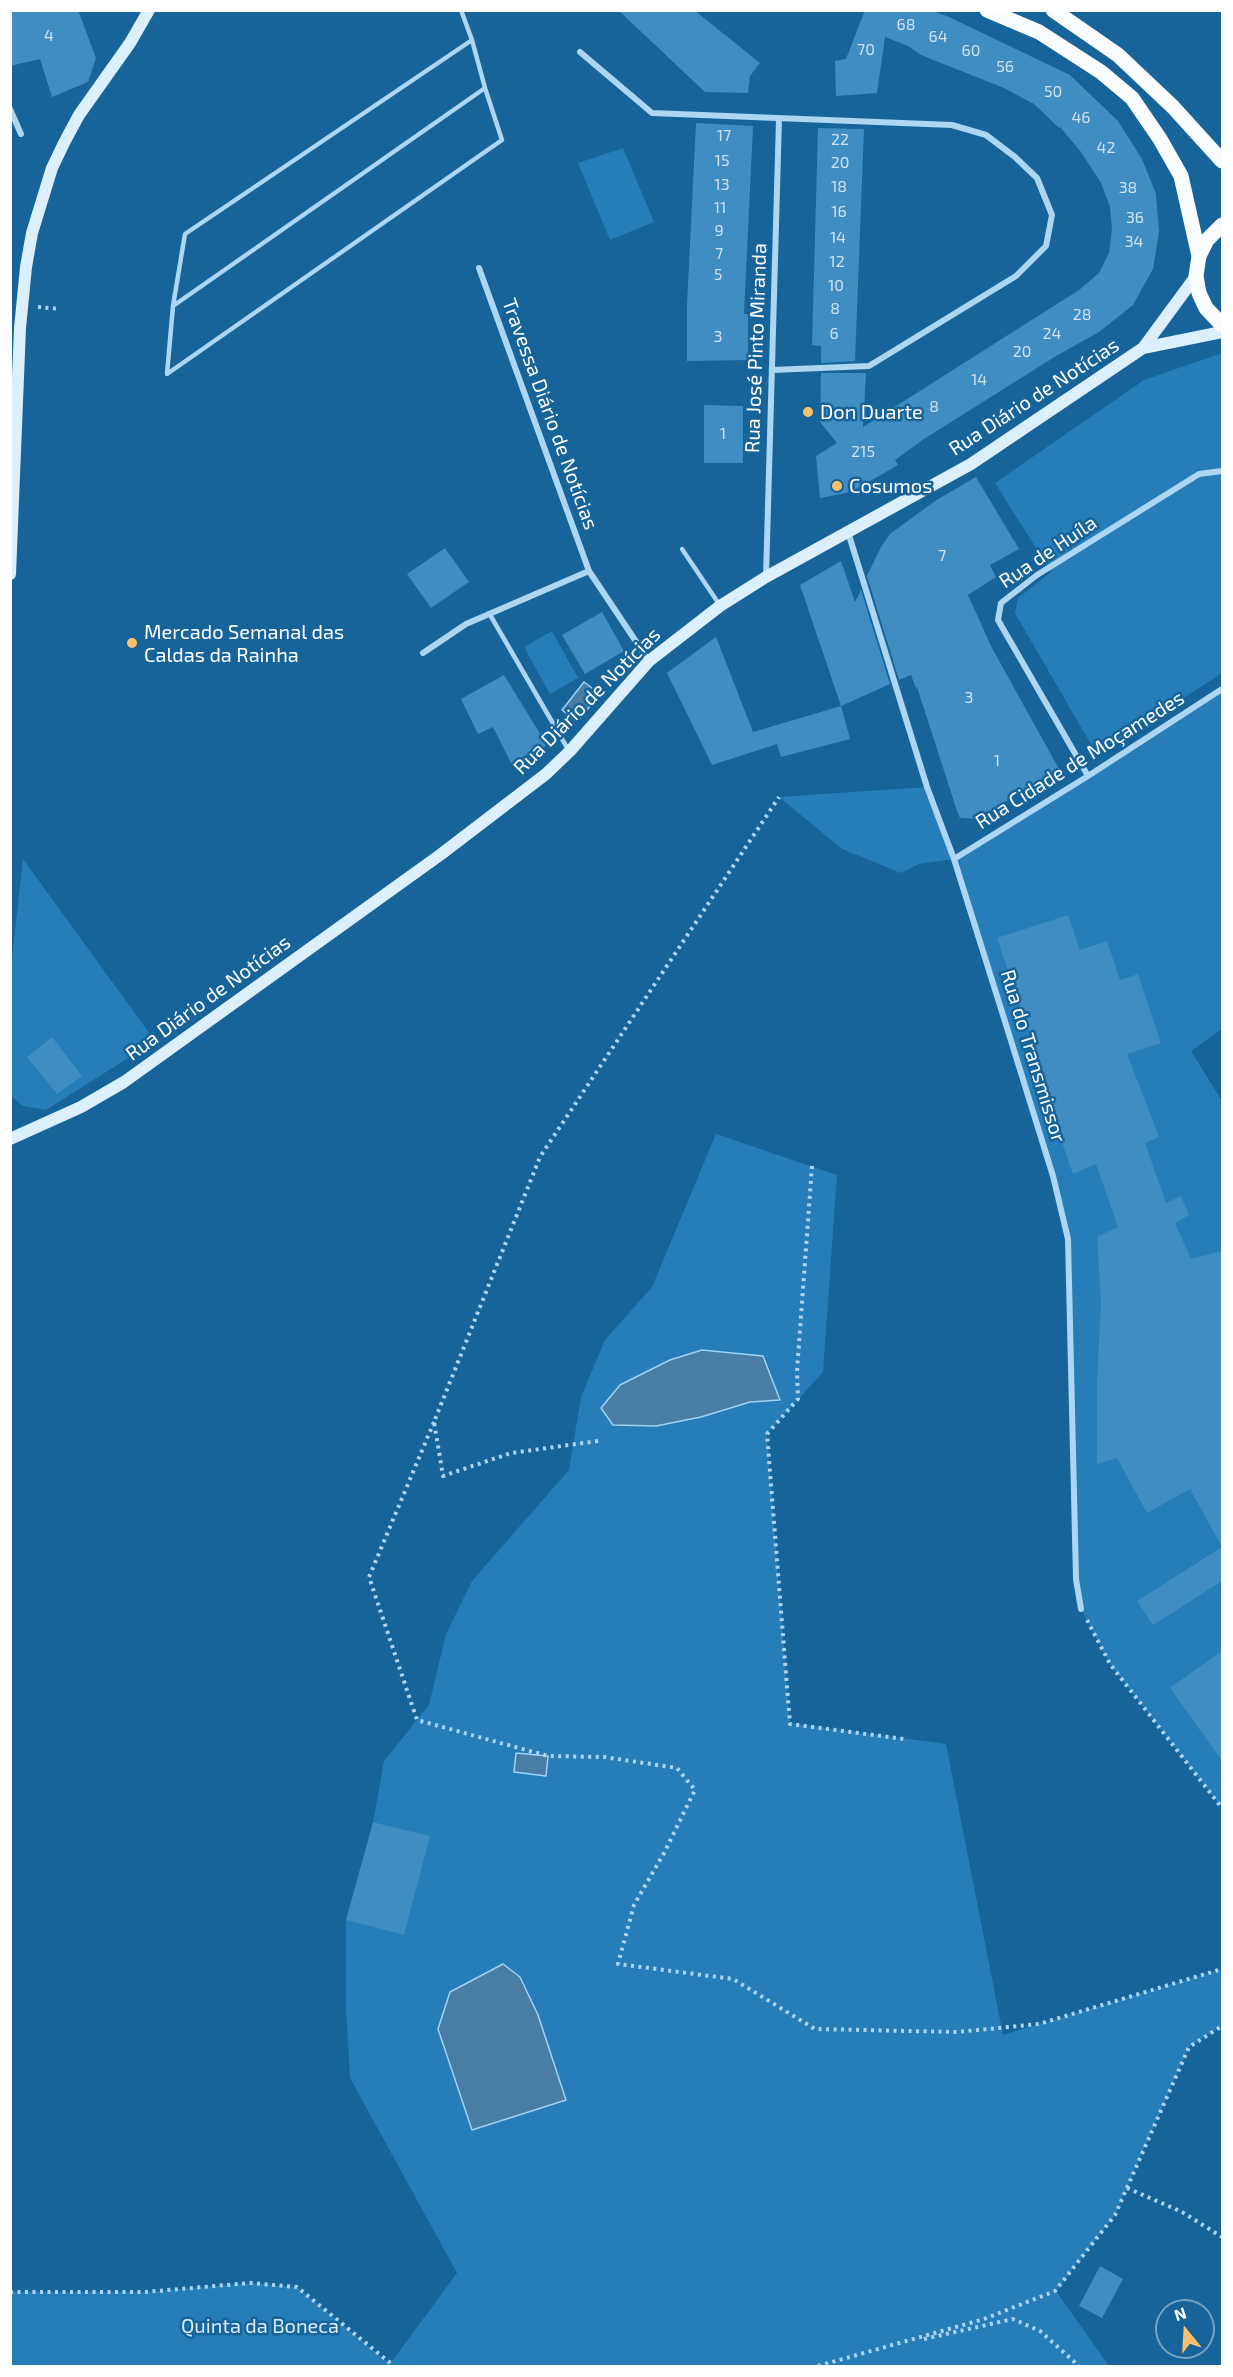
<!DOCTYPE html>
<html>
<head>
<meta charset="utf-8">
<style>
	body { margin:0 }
	#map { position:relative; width:1233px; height:2377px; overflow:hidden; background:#17649b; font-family:"Exo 2",sans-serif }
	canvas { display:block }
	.frame { position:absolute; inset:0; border:12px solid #fff; pointer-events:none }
	.north { position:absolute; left:1155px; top:2299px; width:60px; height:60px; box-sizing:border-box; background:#17649b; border:2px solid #74a2c3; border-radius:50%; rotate:342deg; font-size:16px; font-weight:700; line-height:24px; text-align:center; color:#fff }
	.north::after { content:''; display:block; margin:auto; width:21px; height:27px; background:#ffc06e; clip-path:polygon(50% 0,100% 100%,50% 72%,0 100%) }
</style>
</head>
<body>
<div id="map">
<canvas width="1233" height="2377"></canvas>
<div class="frame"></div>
<div class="north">N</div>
</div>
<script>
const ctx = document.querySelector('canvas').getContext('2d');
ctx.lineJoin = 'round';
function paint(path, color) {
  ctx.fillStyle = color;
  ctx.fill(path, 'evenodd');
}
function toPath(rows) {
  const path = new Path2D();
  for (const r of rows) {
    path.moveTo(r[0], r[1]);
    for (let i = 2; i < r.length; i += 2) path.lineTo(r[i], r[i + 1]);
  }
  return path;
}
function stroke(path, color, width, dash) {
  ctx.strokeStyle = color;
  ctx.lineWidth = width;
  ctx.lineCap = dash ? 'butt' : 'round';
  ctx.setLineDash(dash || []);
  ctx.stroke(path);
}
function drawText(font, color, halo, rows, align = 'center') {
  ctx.font = font + ' "Exo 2",sans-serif';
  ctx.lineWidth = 5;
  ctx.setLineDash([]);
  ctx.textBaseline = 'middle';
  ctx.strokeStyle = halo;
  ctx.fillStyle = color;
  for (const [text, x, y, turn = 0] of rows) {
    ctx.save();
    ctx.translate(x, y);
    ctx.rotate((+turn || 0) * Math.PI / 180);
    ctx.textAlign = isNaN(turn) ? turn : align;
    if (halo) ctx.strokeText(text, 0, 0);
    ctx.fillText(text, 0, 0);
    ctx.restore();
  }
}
paint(toPath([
	[623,148,654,222,610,240,578,163],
	[1222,353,1222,673,1097,755,1015,613,1018,598,1051,572,995,483,1144,380],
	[552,631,578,678,550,694,524,647],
	[1222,689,1222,1029,1191,1051,1222,1101,1222,1808,1110,1664,1081,1609,1076,1579,1068,1239,1053,1176,954,859,919,864,901,873,842,849,779,797,927,787,954,858],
	[23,859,155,1041,46,1110,23,1106,11,1096,10,976],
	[716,1134,837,1175,823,1372,767,1434,790,1723,946,1744,1003,2035,1222,1969,1222,2026,1189,2047,1115,2215,1056,2291,1109,2366,11,2366,11,2292,145,2292,250,2283,297,2287,390,2364,457,2273,350,2078,346,2006,346,1920,429,1836,373,1822,384,1761,429,1705,446,1634,472,1581,569,1470,581,1397,605,1340,652,1287],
	[520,1977,538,2015,565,2100,472,2130,438,2029]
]), '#267db8');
const water = toPath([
	[584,682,600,694,577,722,562,710,584,682],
	[702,1350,763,1356,780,1400,750,1402,701,1417,656,1426,613,1425,601,1408,620,1385,670,1360,702,1350],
	[516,1753,548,1756,546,1776,514,1772,516,1753],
	[503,1964,520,1977,538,2015,566,2100,472,2130,438,2029,450,1992,503,1964]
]);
paint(water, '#497da4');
stroke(water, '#9fd3f5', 1.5);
paint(toPath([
	[18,10,78,10,96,58,88,82,52,97,40,59,10,66,10,13],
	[618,10,694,10,760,63,750,76,748,93,705,92],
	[865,10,930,10,949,17,1070,75,1118,121,1142,159,1156,194,1159,232,1153,269,1133,305,1099,332,1056,356,924,439,895,460,898,465,851,492,820,498,816,456,837,443,820,422,821,373,866,373,863,427,1079,290,1099,273,1109,253,1112,229,1110,207,1101,183,1081,152,1060,127,1059,128,1034,104,1004,88,921,55,908,46,885,37,877,93,836,96,835,61,846,59],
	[696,123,753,126,744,314,748,314,748,360,687,361,687,305],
	[818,128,864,129,855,361,821,363,821,346,812,345],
	[704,405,743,406,743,463,704,463],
	[976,477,1019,549,990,565,996,577,968,595,992,648,1059,769,977,819,960,818,956,808,917,687,916,688,911,675,899,680,867,576,881,547,890,534,935,501],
	[445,548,469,582,431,608,407,574],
	[841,561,855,602,861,590,890,684,841,706,800,585],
	[602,612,624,651,585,674,562,635],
	[716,637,753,732,841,706,850,739,781,757,777,744,712,765,667,673],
	[504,675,547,745,513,767,493,727,478,734,461,699],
	[1068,915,1080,950,1107,941,1120,980,1138,974,1161,1043,1127,1054,1159,1137,1145,1143,1166,1203,1181,1196,1189,1215,1175,1223,1191,1259,1222,1251,1222,1581,1153,1625,1137,1601,1222,1547,1190,1489,1147,1513,1117,1458,1097,1464,1097,1380,1101,1303,1097,1237,1118,1227,1096,1164,1073,1174,1050,1108,1054,1105,997,938],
	[52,1037,82,1076,57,1094,27,1057],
	[1222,1651,1222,1761,1170,1688],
	[373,1822,430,1836,404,1935,346,1920],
	[1100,2266,1123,2279,1102,2318,1079,2306]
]), '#3f8dc2');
stroke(toPath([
	[38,307,60,309],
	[812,1166,797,1371,798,1399,767,1434,790,1724,904,1739],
	[434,1422,369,1577,417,1720,548,1756,604,1757,677,1768,695,1790,664,1853,634,1905,618,1964,733,1979,815,2029,957,2032,1039,2024,1222,1969],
	[598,1441,511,1453,443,1476,434,1422,540,1157,779,797],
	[1087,1620,1110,1664,1222,1808],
	[1127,2188,1182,2212,1222,2237],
	[10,2292,145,2292,250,2283,297,2287,394,2366],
	[924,2339,1013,2319,1040,2331,1079,2366],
	[818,2366,984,2319,1055,2291,1115,2215,1189,2047,1222,2026]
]), '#add6f2', 4, [3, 4.5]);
stroke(toPath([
	[461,10,472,40,485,88],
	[173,306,167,374,502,140,485,88,173,306,185,234,472,40],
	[682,549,719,604],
	[489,613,569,751]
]), '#add6f2', 4.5);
stroke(toPath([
	[580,52,652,113,952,125,986,135,1015,157,1037,178,1052,215,1046,246,1016,276,869,366,772,370],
	[10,109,21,134],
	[479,268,589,571,649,661],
	[848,532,927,787,954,859,1008,1031,1053,1176,1068,1239,1076,1579,1081,1609],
	[766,577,779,119],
	[423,653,466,624,589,571],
	[1088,776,998,620,1001,603,1037,575,1199,474,1222,471],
	[954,859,1088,776,1222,689]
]), '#add6f2', 6);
stroke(toPath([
	[1143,348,1222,332],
	[10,574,20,328,26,267,32,233,52,168,65,141,79,115,130,43,149,10],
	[10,1139,81,1107,124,1082,440,855,546,774,570,751,649,661,720,606,766,577,971,464,1143,348,1196,276]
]), '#dceffc', 12);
stroke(toPath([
	[987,10,1039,32,1101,72,1132,98,1160,139,1181,176,1199,256],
	[1053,10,1118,55,1173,107,1222,161],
	[1222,225,1207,240,1199,256,1196,276,1199,293,1206,308,1222,325]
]), '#f8fcff', 15);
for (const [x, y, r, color] of [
	[808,412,6,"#ffc06e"],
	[837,486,6,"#ffc06e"],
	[132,643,6,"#ffc06e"]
]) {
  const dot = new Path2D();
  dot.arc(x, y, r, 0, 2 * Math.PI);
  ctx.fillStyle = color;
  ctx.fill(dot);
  stroke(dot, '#17649b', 2);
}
drawText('16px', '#cfe2f0', null, [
	["68",906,25],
	["4",49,36],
	["64",938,37],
	["70",866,50],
	["60",971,51],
	["56",1005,67],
	["50",1053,92],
	["46",1081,118],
	["17",724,136],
	["22",840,140],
	["42",1106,148],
	["15",722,161],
	["20",840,163],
	["13",722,185],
	["18",839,187],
	["38",1128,188],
	["11",720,208],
	["16",839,212],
	["36",1135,218],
	["9",719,231],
	["14",838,238],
	["34",1134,242],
	["7",719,254],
	["12",837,262],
	["5",718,275],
	["10",836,286],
	["8",835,309],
	["28",1082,315],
	["6",834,334],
	["24",1052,334],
	["3",718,337],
	["20",1022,352],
	["14",979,380],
	["8",934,407],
	["1",723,434],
	["215",863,452],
	["7",942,556],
	["3",969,698],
	["1",997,761]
]);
drawText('20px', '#fff', '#17649b', [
	["Rua José Pinto Miranda",756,348,-88],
	["Rua Diário de Notícias",1034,397,-33],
	["Travessa Diário de Notícias",550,414,70],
	["Rua de Huíla",1048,552,-34],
	["Rua Diário de Notícias",587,701,-45],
	["Rua Cidade de Moçamedes",1080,760,-32],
	["Rua Diário de Notícias",208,998,-36],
	["Rua do Transmissor",1033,1056,73]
]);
drawText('20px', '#fff', '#17649b', [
	["Don Duarte",820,412],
	["Cosumos",849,486],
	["Mercado Semanal das",144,632],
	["Caldas da Rainha",144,655]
], 'left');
drawText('20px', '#d5ecfc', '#17649b', [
	["Quinta da Boneca",260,2326]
]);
</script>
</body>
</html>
